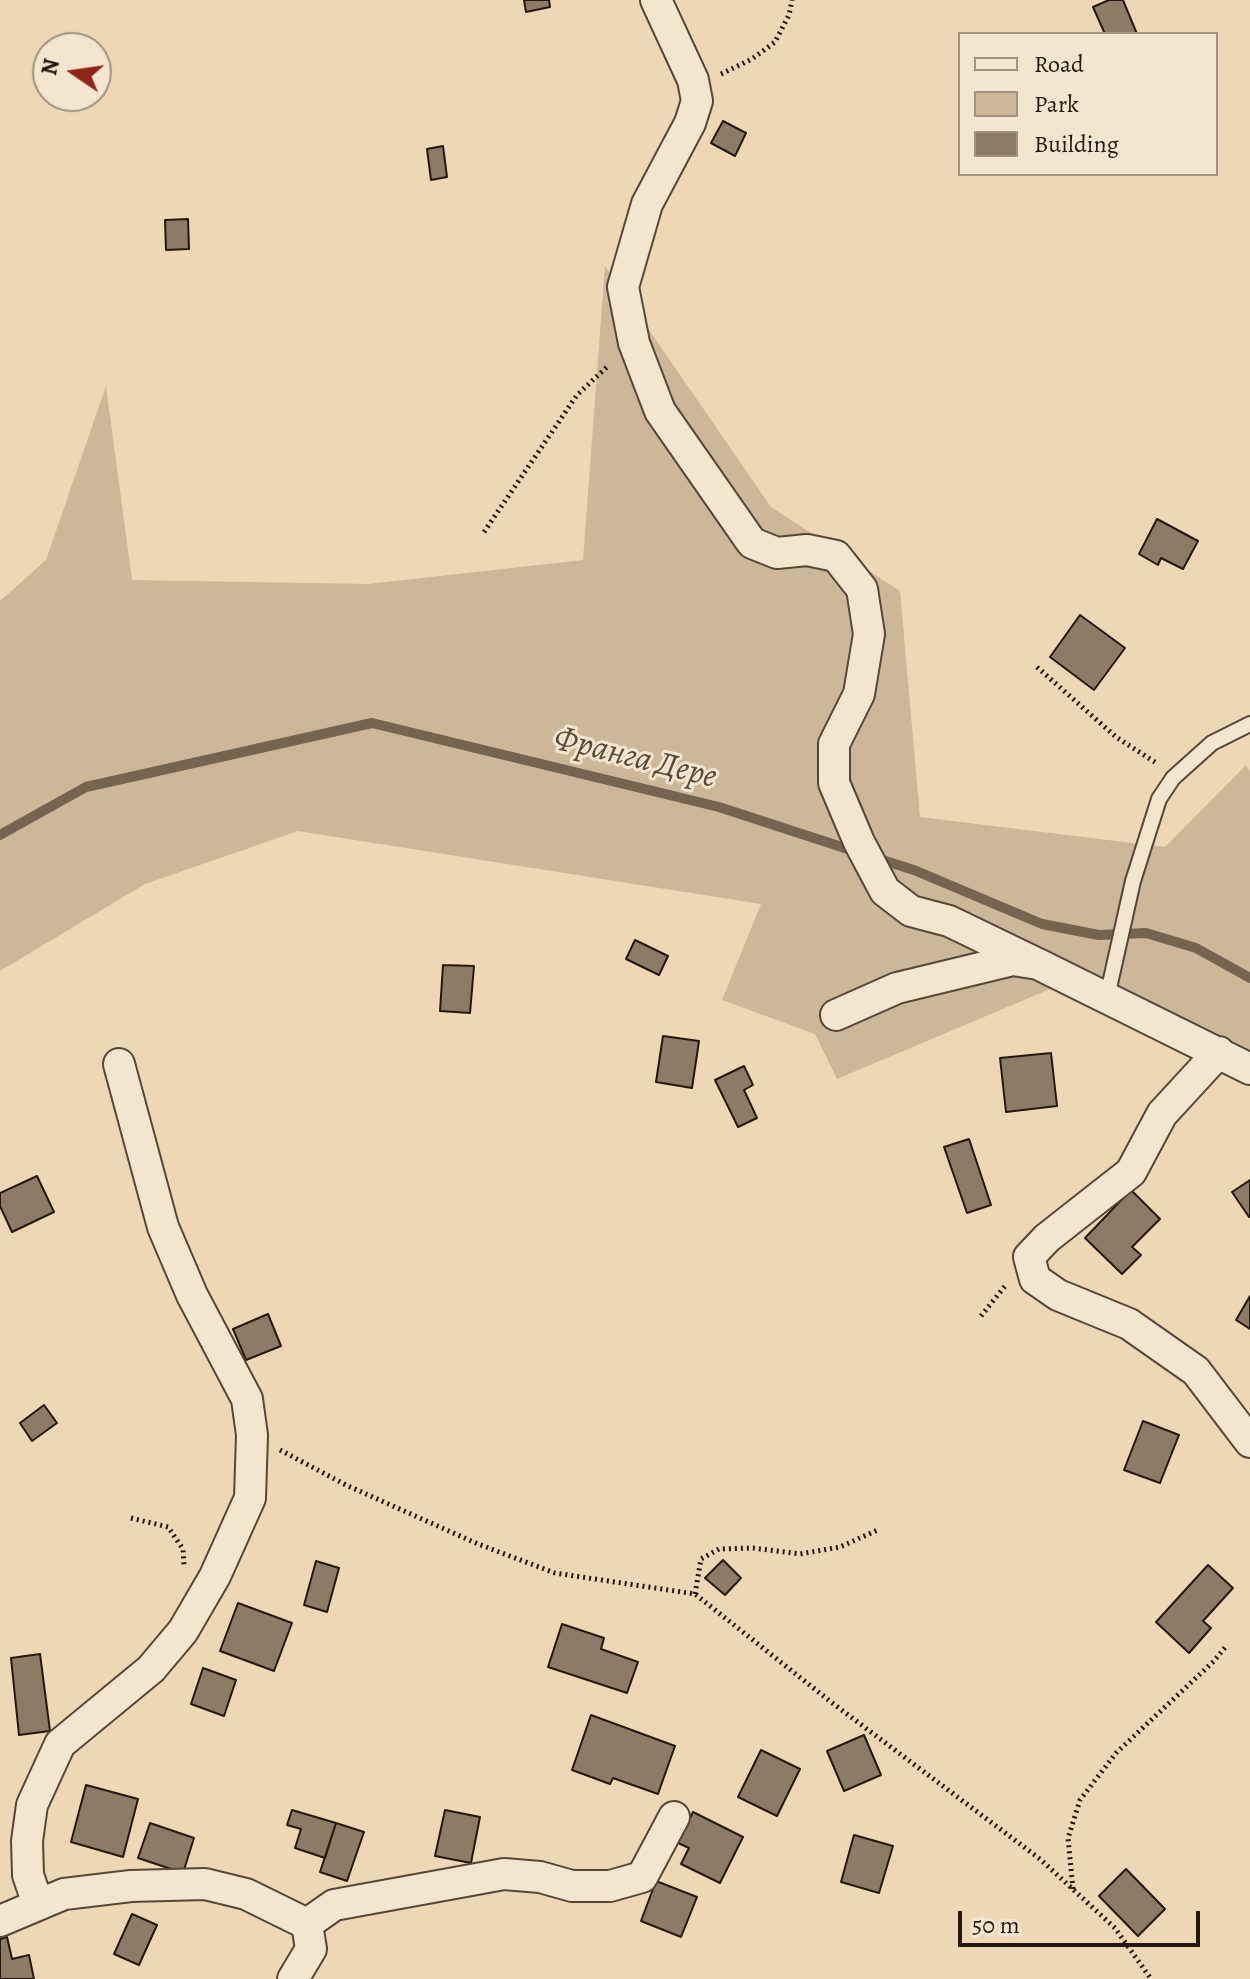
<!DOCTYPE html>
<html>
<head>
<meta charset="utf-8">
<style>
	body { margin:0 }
	#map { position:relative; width:1250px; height:1979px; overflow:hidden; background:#eed7b5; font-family:Alegreya,serif }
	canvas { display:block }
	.legend { position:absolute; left:958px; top:32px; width:260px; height:144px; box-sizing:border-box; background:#f4e5cf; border:2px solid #a19382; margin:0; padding:10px 14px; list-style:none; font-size:24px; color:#24180e }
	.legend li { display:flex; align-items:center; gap:16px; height:40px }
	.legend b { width:40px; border:2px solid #a19382 }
	.north { position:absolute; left:32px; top:32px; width:80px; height:80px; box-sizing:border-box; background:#f4e5cf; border:2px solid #a19382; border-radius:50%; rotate:283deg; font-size:22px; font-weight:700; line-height:32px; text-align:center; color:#24180e }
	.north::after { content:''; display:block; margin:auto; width:28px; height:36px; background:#8f2418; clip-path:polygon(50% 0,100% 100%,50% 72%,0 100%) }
	.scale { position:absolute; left:958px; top:1911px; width:242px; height:36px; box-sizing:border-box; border:4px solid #24180e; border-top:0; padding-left:10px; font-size:24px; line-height:28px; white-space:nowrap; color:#24180e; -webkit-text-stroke:6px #f4e5cf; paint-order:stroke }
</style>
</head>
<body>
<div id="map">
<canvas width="1250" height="1979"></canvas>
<ul class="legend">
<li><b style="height:10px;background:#f4e5cf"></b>Road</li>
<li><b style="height:22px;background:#ccb799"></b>Park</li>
<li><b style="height:22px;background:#8d7b65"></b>Building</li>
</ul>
<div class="north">N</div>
<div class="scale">50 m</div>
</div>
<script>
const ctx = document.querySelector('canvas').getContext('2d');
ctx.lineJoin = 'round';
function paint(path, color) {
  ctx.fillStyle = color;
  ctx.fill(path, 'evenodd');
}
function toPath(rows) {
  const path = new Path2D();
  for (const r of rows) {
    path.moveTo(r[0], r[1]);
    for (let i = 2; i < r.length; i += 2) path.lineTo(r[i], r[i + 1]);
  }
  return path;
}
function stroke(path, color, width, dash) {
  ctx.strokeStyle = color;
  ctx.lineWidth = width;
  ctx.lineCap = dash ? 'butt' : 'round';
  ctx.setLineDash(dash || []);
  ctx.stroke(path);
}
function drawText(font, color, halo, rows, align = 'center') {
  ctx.font = font + ' Alegreya,serif';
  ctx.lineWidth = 6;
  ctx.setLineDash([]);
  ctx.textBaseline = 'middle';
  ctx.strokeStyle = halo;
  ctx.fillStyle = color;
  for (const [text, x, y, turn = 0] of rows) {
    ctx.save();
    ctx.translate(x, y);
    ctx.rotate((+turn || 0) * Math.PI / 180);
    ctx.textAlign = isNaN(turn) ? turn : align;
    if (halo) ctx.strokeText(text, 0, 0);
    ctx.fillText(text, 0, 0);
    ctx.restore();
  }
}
paint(toPath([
	[605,266,771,507,900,591,920,817,1165,847,1246,765,1250,771,1250,1058,1088,973,837,1079,815,1034,722,1000,761,904,298,831,145,884,0,971,0,601,46,560,106,386,132,580,368,584,583,560]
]), '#ccb799');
stroke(toPath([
	[0,835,86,787,372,723,719,807,857,852],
	[876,858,914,870,1042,924,1099,935,1146,933,1196,948,1250,978]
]), '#746450', 10);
const building = toPath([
	[524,0,549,0,550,7,526,12,524,0],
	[1109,0,1123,0,1137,34,1105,34,1093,7,1109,0],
	[723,121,746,133,735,156,711,143,723,121],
	[443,146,447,177,431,180,427,149,443,146],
	[188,219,189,249,166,250,165,220,188,219],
	[1157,519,1198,541,1183,569,1161,558,1158,565,1139,554,1157,519],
	[1080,615,1125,648,1094,690,1050,657,1080,615],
	[635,940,668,956,659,975,626,959,635,940],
	[443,965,474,966,470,1013,440,1011,443,965],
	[663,1036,699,1041,692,1088,656,1082,663,1036],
	[1051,1053,1057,1106,1006,1112,1000,1058,1051,1053],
	[744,1066,753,1085,744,1090,757,1118,738,1127,715,1080,744,1066],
	[969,1139,991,1205,967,1213,944,1147,969,1139],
	[37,1176,54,1212,12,1232,0,1206,0,1193,37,1176],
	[1250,1180,1250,1217,1249,1217,1232,1192,1250,1180],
	[1131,1190,1160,1219,1132,1247,1141,1255,1122,1274,1085,1238,1131,1190],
	[1250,1296,1250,1329,1236,1320,1250,1296],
	[268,1314,281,1346,246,1360,233,1329,268,1314],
	[44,1405,57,1423,32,1441,20,1423,44,1405],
	[1143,1421,1179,1435,1160,1483,1124,1470,1143,1421],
	[723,1560,741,1578,725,1595,705,1578,723,1560],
	[316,1561,339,1568,327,1612,304,1605,316,1561],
	[1208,1565,1233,1588,1203,1621,1211,1628,1189,1653,1156,1622,1208,1565],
	[238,1603,292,1623,274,1671,220,1651,238,1603],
	[562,1624,604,1638,601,1649,638,1662,627,1693,548,1667,562,1624],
	[40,1654,50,1731,19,1735,11,1658,40,1654],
	[203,1668,236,1680,224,1716,191,1704,203,1668],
	[591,1715,675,1746,658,1794,613,1778,610,1784,572,1770,591,1715],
	[864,1735,881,1775,844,1791,827,1751,864,1735],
	[761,1750,800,1769,777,1816,738,1797,761,1750],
	[86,1785,138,1799,123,1857,71,1842,86,1785],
	[292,1810,336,1823,325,1858,295,1848,301,1829,287,1825,292,1810],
	[445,1810,480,1817,471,1863,435,1856,445,1810],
	[693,1812,743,1837,720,1883,681,1864,689,1848,678,1843,693,1812],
	[150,1823,194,1838,183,1873,138,1858,150,1823],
	[336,1823,364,1832,347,1881,320,1872,336,1823],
	[854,1835,893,1846,879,1893,841,1882,854,1835],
	[1126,1869,1165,1909,1138,1936,1099,1896,1126,1869],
	[656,1881,697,1897,681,1937,641,1921,656,1881],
	[132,1914,157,1925,139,1965,114,1954,132,1914],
	[7,1937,12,1959,29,1955,34,1979,0,1979,0,1939,7,1937]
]);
paint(building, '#8d7b65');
stroke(building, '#24180e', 2);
const service = toPath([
	[1107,997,1133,881,1159,799,1173,778,1212,743,1250,724]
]);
const minor = toPath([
	[656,0,693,80,697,101,690,123,647,204,623,287,634,343,660,411,752,543,777,553,807,550,836,556,862,589,869,634,859,694,834,744,834,783,859,842,885,891,911,911,949,921,1038,964],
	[836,1015,897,988,1013,960,1038,964,1250,1069],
	[1219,1052,1162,1114,1131,1172,1047,1238,1029,1257,1035,1279,1058,1295,1129,1324,1196,1371,1250,1442],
	[38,1904,28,1875,27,1841,32,1805,60,1744,151,1669,183,1631,215,1576,250,1498,252,1435,247,1399,192,1295,163,1227,119,1064],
	[0,1921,64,1894,131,1886,205,1884,246,1894,307,1924,311,1949,293,1979],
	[307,1924,334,1905,504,1874,540,1877,572,1886,610,1886,642,1877,674,1817]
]);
stroke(service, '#564838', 18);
stroke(minor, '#564838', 34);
stroke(toPath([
	[721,74,752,59,775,42,789,15,792,0],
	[484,532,577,395,609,365],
	[1037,667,1116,737,1158,764],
	[981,1316,1005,1286],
	[280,1450,346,1485,478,1544,555,1573,695,1594,831,1702,1040,1859,1115,1928,1151,1979],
	[131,1518,168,1527,183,1549,184,1566],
	[695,1594,701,1559,719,1549,753,1548,800,1554,840,1547,880,1529],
	[1073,1889,1068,1838,1080,1800,1116,1753,1214,1661,1227,1645]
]), '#24180e', 5, [2, 4]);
stroke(service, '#f4e5cf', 14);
stroke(minor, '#f4e5cf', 30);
drawText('italic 34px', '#594a3a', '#f4e5cf', [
	["Франга Дере",635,759,14]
]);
</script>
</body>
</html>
